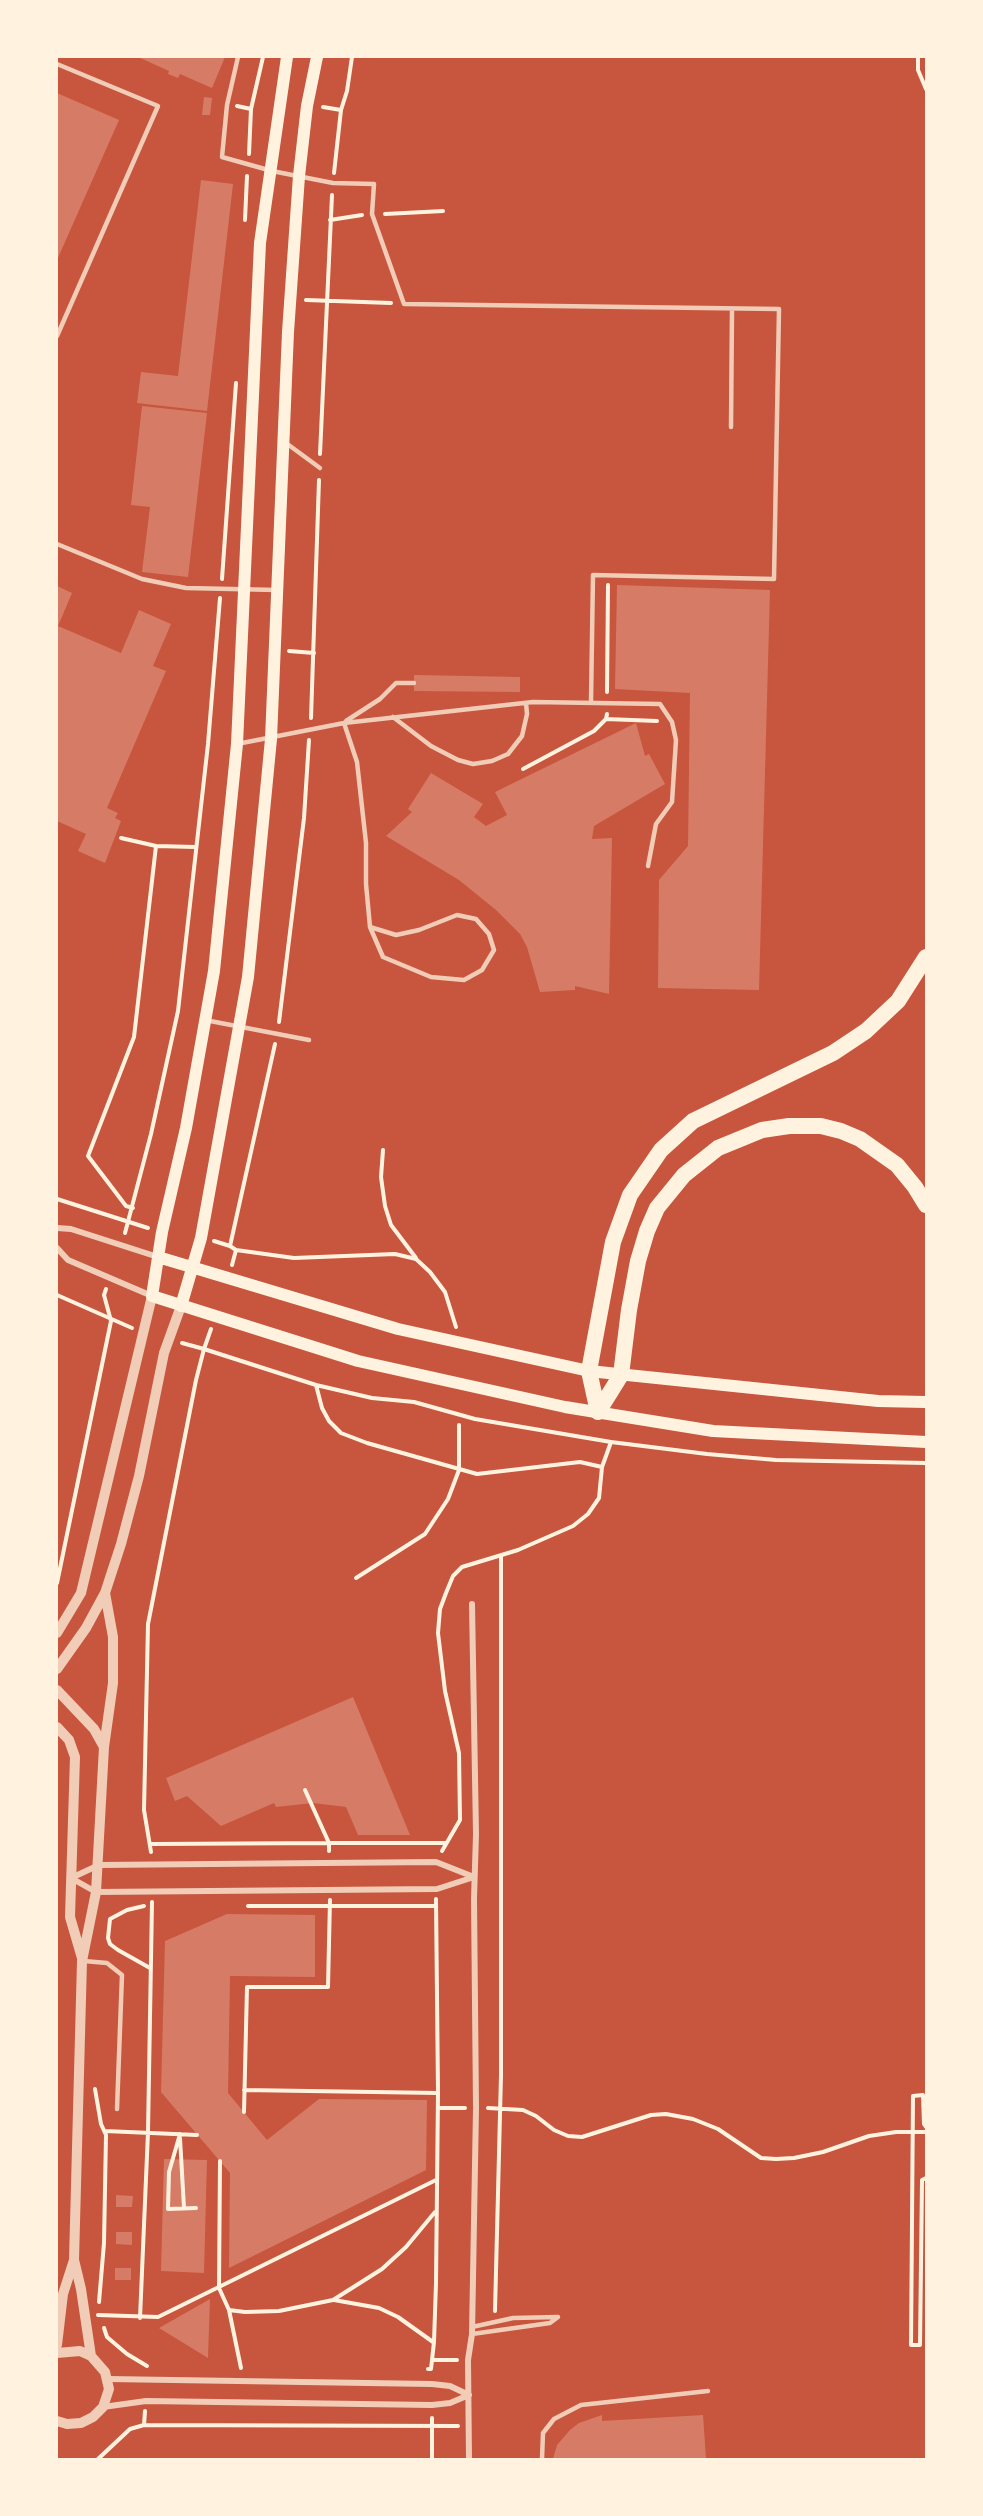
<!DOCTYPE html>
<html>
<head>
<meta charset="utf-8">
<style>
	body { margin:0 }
	#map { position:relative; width:983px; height:2516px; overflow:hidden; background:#c8553d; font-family:Manrope,sans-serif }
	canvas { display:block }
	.frame { position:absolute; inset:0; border:58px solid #fff3e0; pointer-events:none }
</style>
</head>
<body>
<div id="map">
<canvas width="983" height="2516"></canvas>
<div class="frame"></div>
</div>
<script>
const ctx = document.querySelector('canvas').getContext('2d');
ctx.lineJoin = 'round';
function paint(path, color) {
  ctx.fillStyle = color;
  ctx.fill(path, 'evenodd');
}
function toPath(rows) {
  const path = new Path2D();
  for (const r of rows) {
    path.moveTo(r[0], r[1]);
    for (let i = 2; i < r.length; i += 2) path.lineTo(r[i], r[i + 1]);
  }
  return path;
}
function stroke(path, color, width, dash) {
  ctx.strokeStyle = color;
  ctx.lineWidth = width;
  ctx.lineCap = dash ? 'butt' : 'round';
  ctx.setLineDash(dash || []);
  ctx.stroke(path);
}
paint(toPath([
	[138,57,225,57,212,88,180,74,178,78,168,74,169,71],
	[57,93,119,120,57,260],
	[204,97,212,98,210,115,202,115],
	[201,180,233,184,207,411,137,403,141,372,178,376],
	[142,406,207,413,188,577,142,572,150,507,131,505],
	[617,585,770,590,759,990,658,988,659,880,688,846,690,693,615,689],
	[57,586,72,593,58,626,121,653,139,610,171,624,153,666,166,671,107,808,118,813,115,818,121,821,105,863,78,851,86,834,57,821],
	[414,675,520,677,520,692,414,691],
	[636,723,645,756,649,754,665,784,594,826,592,839,612,838,609,994,575,986,575,990,540,992,527,947,520,934,496,910,459,880,386,836,412,812,408,809,431,773,483,804,474,817,486,826,507,815,495,792],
	[353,1697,410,1835,358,1835,346,1807,313,1803,276,1807,274,1803,221,1826,187,1796,175,1801,166,1778],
	[227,1914,315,1915,315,1977,230,1976,228,2093,267,2140,319,2099,427,2100,426,2170,229,2268,230,2173,161,2092,165,1941],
	[164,2159,207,2160,204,2273,161,2271],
	[116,2195,133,2196,132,2207,116,2207],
	[116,2232,132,2232,132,2245,116,2244],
	[115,2268,131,2268,131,2280,115,2280],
	[210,2299,208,2358,159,2328],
	[602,2415,602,2421,703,2415,706,2459,553,2459,557,2445,570,2430,579,2423]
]), '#d67c66');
stroke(toPath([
	[918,57,918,70,926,89],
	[237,106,251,109],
	[323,107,341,110],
	[249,154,251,109,263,57],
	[334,173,341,110,347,91,352,57],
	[385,214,443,211],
	[245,220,247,176],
	[330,220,362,215],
	[306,300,391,303],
	[320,454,332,195],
	[222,579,236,383],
	[289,651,314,653],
	[607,692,608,585],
	[311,718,319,480],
	[606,719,657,721],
	[523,769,594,731,606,719,607,714],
	[121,838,156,846,195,847],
	[279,1022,304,818,309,740],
	[383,1150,381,1177,385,1206,391,1225,416,1258],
	[57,1199,148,1228],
	[133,1208,126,1206,88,1156,134,1037,156,846],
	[125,1233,151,1134,178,1011,208,744,220,598],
	[214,1241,230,1246],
	[236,1250,294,1258,395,1254,416,1259,430,1272,445,1292,456,1327],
	[232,1265,236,1250,230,1246,275,1044],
	[57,1295,132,1328],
	[211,1329,204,1349,316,1385,372,1398,414,1402,475,1419,611,1442,707,1454,776,1460,926,1463],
	[316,1385,322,1408,329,1421,341,1433,367,1443,477,1474,580,1462,602,1467],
	[356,1578,425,1534,448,1499,459,1470,459,1425],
	[57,1583,111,1321,104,1295,106,1289],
	[151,1844,329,1843,305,1790],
	[329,1851,329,1843,446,1843],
	[442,1851,460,1820,459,1753,445,1691,438,1633,440,1609,446,1593,453,1576,462,1567,518,1550,573,1526,588,1514,599,1498,602,1467,611,1442],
	[151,1852,144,1810,148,1624,196,1380,204,1349,182,1343],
	[144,1906,127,1910,110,1919,108,1938,110,1944,118,1950,150,1968],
	[248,1906,436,1906],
	[95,2089,101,2124,106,2135,104,2243,99,2302],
	[244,2090,438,2093],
	[438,2108,465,2108],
	[488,2108,523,2110,536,2116,554,2130,568,2136,582,2137,651,2115,666,2114,693,2119,718,2129,761,2158,776,2159,794,2158,823,2152,869,2136,896,2132,926,2132],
	[244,2112,247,1987,328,1987,330,1900],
	[926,2127,924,2124,923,2095,913,2096,911,2345,920,2345,922,2180,926,2178],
	[105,2131,197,2135],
	[180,2134,169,2172,168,2209,196,2208],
	[180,2138,184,2208],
	[220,2161,219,2288,229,2310,241,2368],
	[334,2300,379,2308,398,2317,433,2342],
	[229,2310,245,2312,279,2311,333,2300,382,2269,406,2247,435,2212],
	[495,2311,501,2075,501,1556],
	[98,2315,158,2317,436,2180],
	[140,2318,148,2132,152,1902],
	[104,2328,107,2337,127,2354,147,2366],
	[432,2360,457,2360],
	[428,2369,431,2369,434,2342,436,2283,438,2093,436,1899],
	[144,2425,458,2426],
	[98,2459,130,2429,144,2425,145,2411],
	[432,2459,432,2418]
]), '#fff3e0', 4);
stroke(toPath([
	[238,57,227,105,222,157,272,171,333,183,374,184,372,214,404,304,779,309,774,579,593,575,591,701],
	[57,64,158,106,57,336],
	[731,427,732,309],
	[286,443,320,468],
	[57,544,142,579,186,588,277,590],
	[393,717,431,746,458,760,473,764,492,761,508,754,522,736,527,714,526,703],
	[346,721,380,699,396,683,414,683],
	[344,723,357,762,366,843,366,884,370,927,383,957,431,977,464,980,482,970,494,950,489,934,476,919,457,915,419,930,396,935,370,927],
	[237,744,344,723,533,702,660,704,672,722,676,740,672,802,656,824,648,866],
	[205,1020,309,1040],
	[84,1961,107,1963,122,1975,117,2109],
	[472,2327,513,2318,558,2317,550,2323,472,2334],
	[542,2459,543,2433,554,2419,581,2405,708,2391]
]), '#f1ccb7', 4.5);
stroke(toPath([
	[57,1228,71,1229,158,1257],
	[57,1248,68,1260,152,1296],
	[71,1878,99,1865,436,1862,474,1877],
	[71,1878,96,1892,437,1889,474,1877],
	[108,2379,432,2384,450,2386,469,2395],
	[103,2407,146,2401,432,2405,450,2403,469,2395],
	[469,2459,468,2360,472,2334,476,2108,474,1899,476,1834,472,1604]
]), '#f1ccb7', 6);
stroke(toPath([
	[57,1633,81,1593,152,1296],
	[57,1669,86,1628,105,1593],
	[57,1690,94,1729,104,1747],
	[57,1727,69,1740,75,1757,70,1917,82,1958],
	[57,2345,63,2294,74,2260],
	[57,2353,80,2351,91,2356,105,2372,109,2389,103,2407,93,2417,81,2423,67,2424,57,2421],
	[91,2356,81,2289,74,2260,82,1961,96,1892,104,1747,113,1683,113,1637,105,1593,121,1544,139,1476,164,1353,181,1306]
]), '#f1ccb7', 10);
stroke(toPath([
	[287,57,260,243,237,744,214,971,186,1128,162,1232,152,1296,358,1361,565,1407,713,1431,926,1442],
	[158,1257,398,1329,589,1371,878,1401,926,1402],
	[181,1306,201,1238,248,977,271,739,288,332,299,176,307,106,317,57]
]), '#fff3e0', 12);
stroke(toPath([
	[598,1412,589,1371,613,1242,630,1195,661,1150,693,1121,833,1053,866,1031,898,1001,926,957],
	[598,1412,621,1375,629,1310,638,1261,647,1231,657,1208,684,1175,718,1148,762,1130,789,1126,821,1126,841,1131,860,1139,897,1165,915,1187,926,1205]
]), '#fff3e0', 16);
</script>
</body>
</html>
